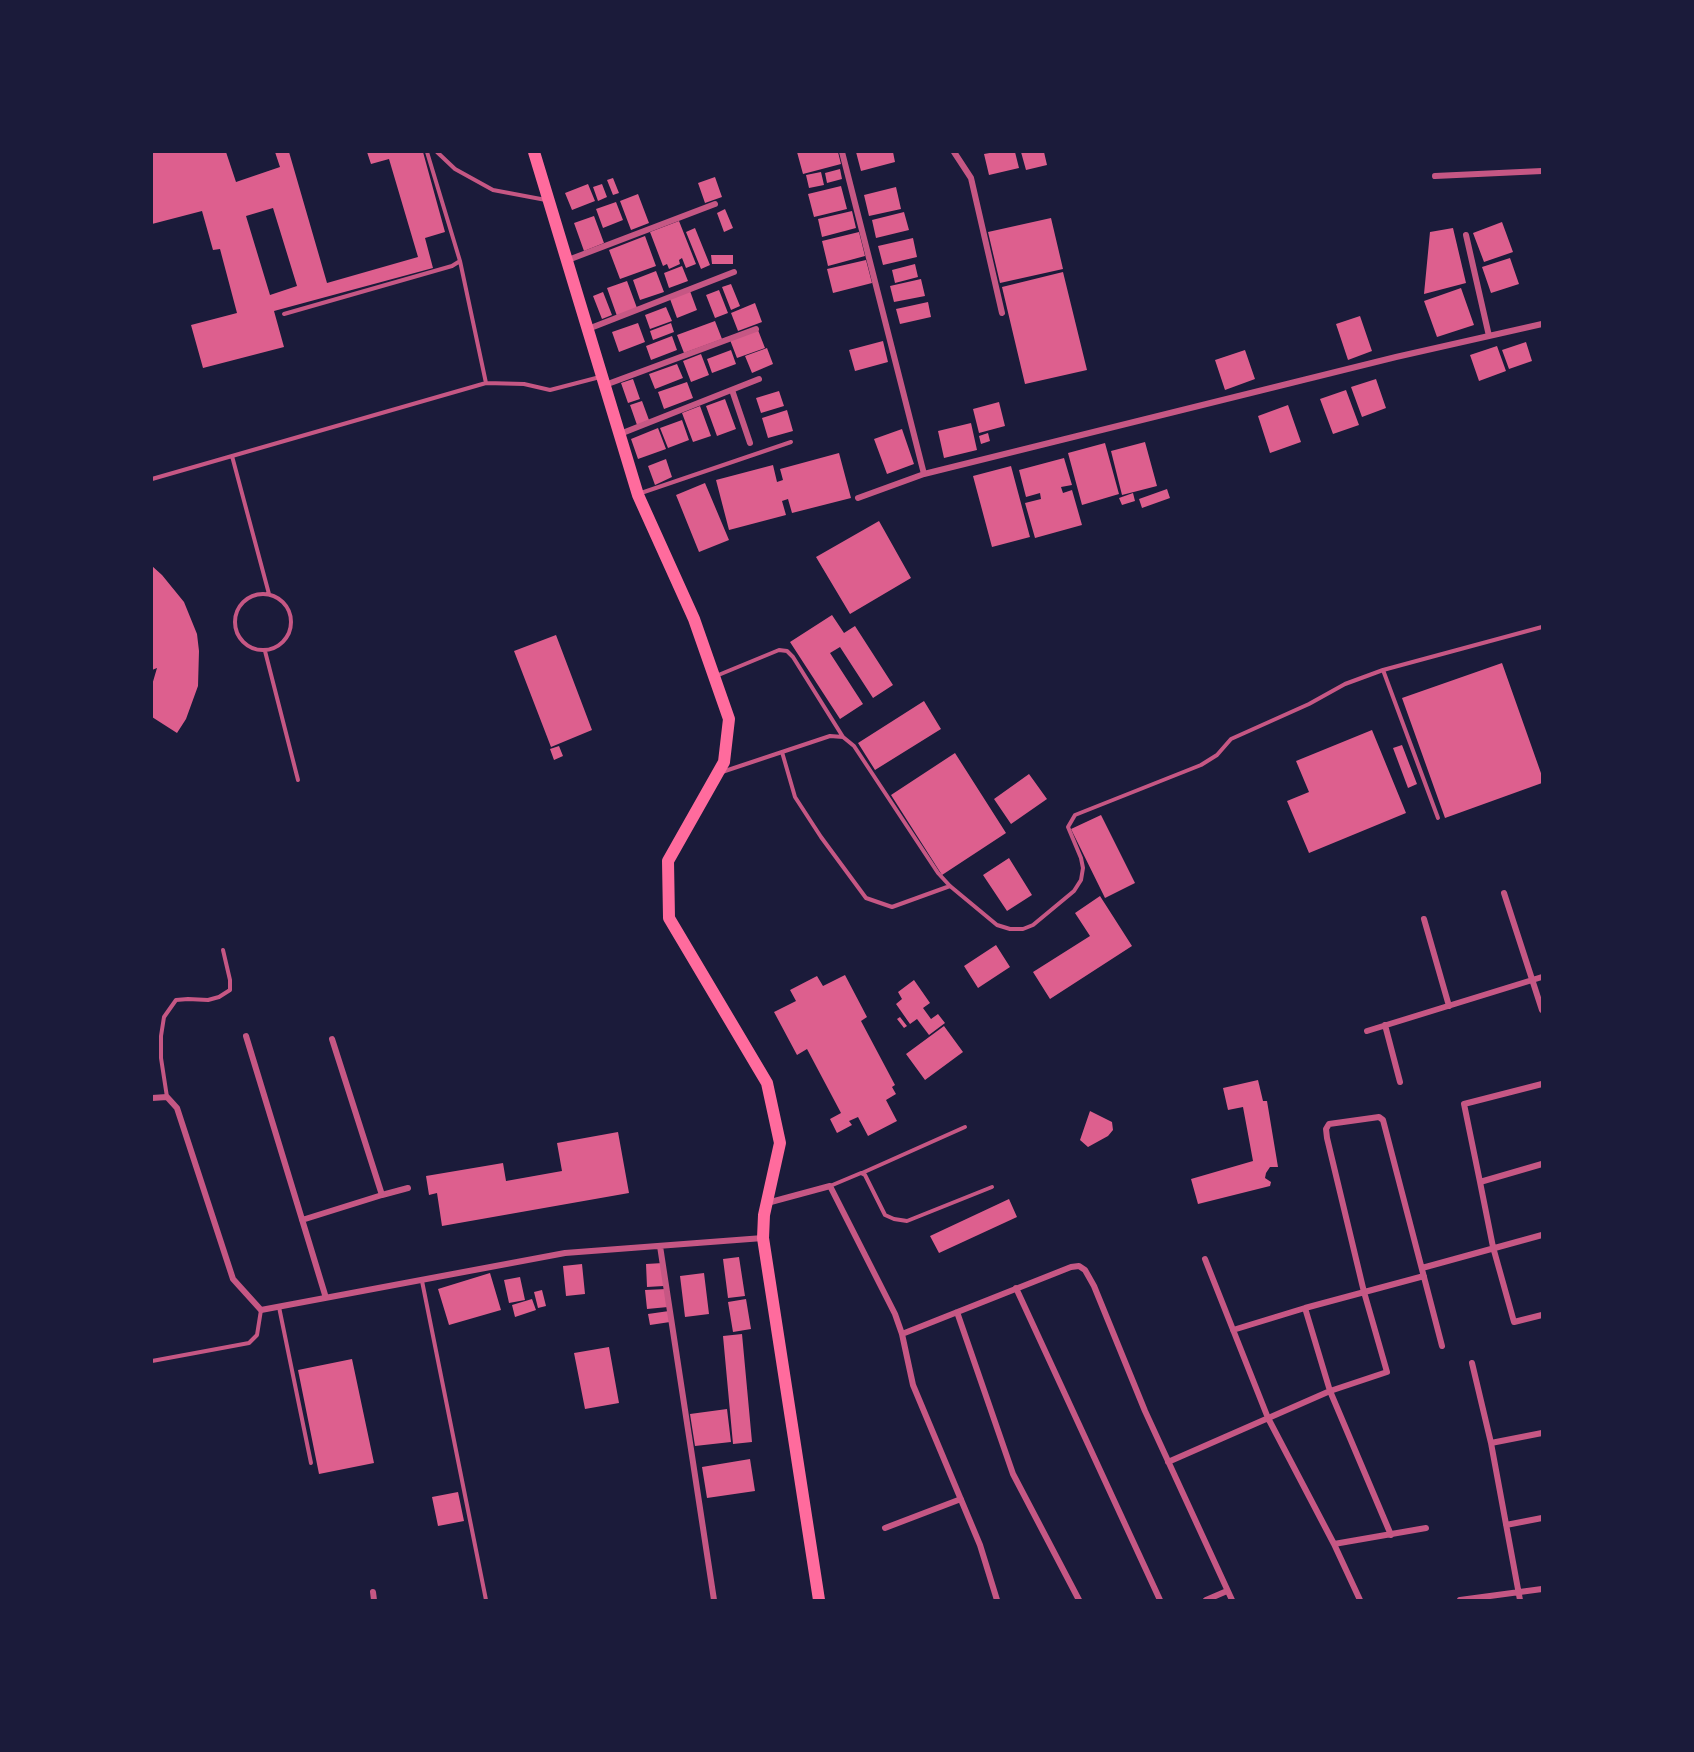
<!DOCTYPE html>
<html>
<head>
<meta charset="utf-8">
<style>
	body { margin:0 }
	#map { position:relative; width:1694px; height:1752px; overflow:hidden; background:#1b1b3a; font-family:Quicksand,sans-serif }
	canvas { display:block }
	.frame { position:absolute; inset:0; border:153px solid #1b1b3a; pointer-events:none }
</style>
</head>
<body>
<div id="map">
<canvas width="1694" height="1752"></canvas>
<div class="frame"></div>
</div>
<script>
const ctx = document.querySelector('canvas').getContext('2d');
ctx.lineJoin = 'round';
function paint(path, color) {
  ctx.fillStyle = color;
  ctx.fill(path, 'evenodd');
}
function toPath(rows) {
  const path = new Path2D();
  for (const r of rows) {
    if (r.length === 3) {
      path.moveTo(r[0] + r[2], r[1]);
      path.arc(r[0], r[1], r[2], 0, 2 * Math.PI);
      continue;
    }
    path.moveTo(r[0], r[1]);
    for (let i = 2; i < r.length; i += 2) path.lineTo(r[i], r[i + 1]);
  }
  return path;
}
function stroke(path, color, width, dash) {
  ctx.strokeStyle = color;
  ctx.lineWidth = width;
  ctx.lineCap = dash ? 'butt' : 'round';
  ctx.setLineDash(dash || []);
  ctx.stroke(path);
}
paint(toPath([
	[152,152,226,152,236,182,280,167,275,152,289,152,327,283,418,257,389,159,371,164,367,152,423,152,445,232,425,238,433,268,274,311,284,347,203,368,191,325,237,313,220,249,213,250,202,211,152,224],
	[273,208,297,286,270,295,246,216],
	[797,152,838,152,841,164,803,174],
	[856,152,893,152,895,162,861,171],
	[995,152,1015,152,1019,168,989,175,984,154],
	[1021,152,1044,152,1047,165,1026,170],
	[840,169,842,179,827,183,825,173],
	[821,172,824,185,809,188,806,175],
	[715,177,722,197,705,203,698,183],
	[613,178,619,193,613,195,607,180],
	[588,184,595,201,572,210,565,193],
	[602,184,607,197,598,201,593,187],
	[841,186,847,209,814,217,808,194],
	[896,187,901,209,869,216,864,195],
	[638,194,649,223,631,230,620,201],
	[616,202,623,220,603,228,596,209],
	[725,209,733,228,724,232,717,213],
	[852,211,856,228,822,237,818,219],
	[904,212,909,230,876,238,872,220],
	[594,216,604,243,584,251,574,223],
	[1051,218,1063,269,1000,283,988,232],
	[679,221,696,264,686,268,682,258,679,260,680,264,669,269,667,264,663,266,650,232],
	[1502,222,1513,252,1484,262,1473,233],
	[695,228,710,265,701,269,686,232],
	[1453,228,1466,283,1424,294,1430,232],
	[859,232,865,256,828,266,822,241],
	[645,236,656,266,620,279,609,250],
	[913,238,917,257,883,265,878,246],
	[711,255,733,255,733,264,712,264],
	[1510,258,1519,284,1491,293,1482,267],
	[866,260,872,283,833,293,827,269],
	[915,264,918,277,895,283,892,270],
	[682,266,688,281,669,288,664,273],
	[656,271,664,292,640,300,633,280],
	[1063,272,1087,370,1025,384,1002,287],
	[921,279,925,296,894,302,890,286],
	[627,281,637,308,617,316,607,288],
	[731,284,740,306,731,310,722,287],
	[1461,288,1474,325,1437,337,1424,301],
	[719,290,728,313,715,318,706,295],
	[690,291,697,310,677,318,670,299],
	[603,292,612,315,602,319,593,296],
	[928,302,931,317,900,324,896,309],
	[755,303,762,322,738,331,731,313],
	[666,307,672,321,650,329,645,315],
	[1360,316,1372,351,1348,360,1336,324],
	[715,321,722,339,684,353,677,335],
	[638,323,645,342,619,352,612,332],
	[671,323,674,332,653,340,650,331],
	[758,330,765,348,737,358,730,340],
	[672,336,677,350,651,360,646,346],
	[883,341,888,362,855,371,849,350],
	[1526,342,1532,361,1509,369,1502,350],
	[1497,346,1506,371,1479,381,1470,355],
	[767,348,773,364,752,373,745,356],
	[731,350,736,364,712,373,707,359],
	[1245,350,1255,379,1225,390,1215,360],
	[701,354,709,375,691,382,683,361],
	[677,364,683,378,655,389,649,374],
	[633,379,640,399,628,403,621,383],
	[1376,379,1386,408,1362,417,1351,387],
	[687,382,693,398,664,409,658,392],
	[1346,390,1359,425,1333,434,1320,399],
	[779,391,784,406,761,413,756,398],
	[725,399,736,429,717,436,706,406],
	[642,401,649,420,637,425,630,405],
	[999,402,1005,426,979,433,973,409],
	[1288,405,1301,442,1270,453,1258,416],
	[700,406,711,436,693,442,682,413],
	[787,410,793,431,768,438,762,418],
	[682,420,689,440,668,448,660,428],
	[971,423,977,450,944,458,938,431],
	[658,428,666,449,638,459,631,439],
	[902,429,914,464,887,474,874,439],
	[988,433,990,441,981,444,979,436],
	[1145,442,1157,486,1122,495,1111,451],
	[1105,443,1119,494,1082,505,1068,453],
	[839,453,851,498,792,513,788,499,782,501,786,515,729,530,716,480,773,465,777,482,783,480,780,469],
	[1064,458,1072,485,1061,487,1063,493,1072,490,1082,525,1035,538,1025,503,1041,499,1040,493,1026,497,1019,470],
	[666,459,672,477,655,485,648,466],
	[1011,466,1030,537,992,547,973,476],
	[705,483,729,540,699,552,676,495],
	[1167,489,1170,498,1142,508,1139,499],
	[1133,493,1135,501,1122,505,1119,498],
	[879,521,911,578,850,614,816,557],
	[152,566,162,575,184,602,197,634,199,651,198,686,186,719,177,733,152,717,152,685,157,668,152,670],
	[832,615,844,633,855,626,893,685,873,698,840,647,830,653,863,704,840,719,790,642],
	[556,635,592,730,551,747,514,651],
	[1502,663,1542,776,1542,783,1445,818,1402,698],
	[924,701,941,729,875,770,858,743],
	[1372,730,1406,813,1309,853,1287,801,1309,792,1296,761],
	[1402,745,1417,784,1408,788,1393,748],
	[559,746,563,756,554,760,550,749],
	[955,753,1006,833,942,875,891,795],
	[1029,774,1047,799,1011,824,994,799],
	[1101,815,1135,883,1105,898,1071,829],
	[1009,858,1032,895,1007,911,983,875],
	[1100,896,1132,946,1050,999,1033,972,1090,936,1075,913],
	[996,945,1010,967,978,988,964,966],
	[845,975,867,1017,861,1021,895,1085,892,1087,896,1094,886,1100,897,1121,868,1136,858,1117,849,1121,852,1125,837,1133,830,1119,841,1113,807,1049,797,1055,774,1012,796,1001,790,990,817,976,823,986],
	[914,980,930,1003,923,1008,931,1019,938,1014,945,1023,929,1035,917,1019,910,1024,896,1004,902,999,898,992],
	[900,1017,907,1026,904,1028,897,1019],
	[944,1026,963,1052,925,1080,906,1054],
	[1258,1080,1263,1101,1267,1101,1278,1167,1270,1167,1266,1173,1265,1178,1271,1182,1270,1186,1198,1204,1191,1179,1253,1161,1243,1107,1228,1110,1223,1088],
	[1090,1111,1112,1122,1113,1130,1108,1136,1088,1147,1080,1140],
	[618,1132,629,1193,442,1226,437,1193,429,1195,426,1176,503,1163,506,1181,562,1171,557,1143],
	[1009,1199,1017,1217,939,1253,930,1236],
	[739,1257,745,1296,728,1298,723,1259],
	[663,1263,664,1286,647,1287,646,1264],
	[582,1264,585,1294,566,1296,563,1266],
	[490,1273,501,1310,449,1325,438,1289],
	[704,1273,709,1314,685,1317,680,1276],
	[520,1277,525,1300,509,1303,504,1280],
	[666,1289,668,1307,647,1309,645,1290],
	[542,1290,546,1306,538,1308,534,1292],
	[532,1299,536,1310,515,1317,512,1305],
	[746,1299,751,1329,733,1332,728,1302],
	[669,1311,670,1322,650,1325,648,1314],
	[742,1334,752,1442,733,1444,723,1336],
	[609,1347,619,1403,585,1409,574,1353],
	[352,1359,374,1463,319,1474,298,1370],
	[727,1409,731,1442,695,1446,690,1414],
	[750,1459,755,1491,707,1498,702,1467],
	[458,1492,464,1521,438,1526,432,1497]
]), '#dd5f8e');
stroke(toPath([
	[437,152,455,169,493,190,546,200],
	[284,314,452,266,460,261,427,152],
	[486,383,524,384,550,390,600,377],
	[232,456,269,594],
	[152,479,486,383,460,261],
	[641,493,791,442],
	[263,622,28],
	[265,651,298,780],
	[1383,670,1438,818],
	[716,676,779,650,787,651,793,657,843,737],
	[782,752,795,797,821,837,866,898,892,907,950,886],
	[722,772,830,736,843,737,854,746,938,873,950,886,997,925,1010,929,1023,929,1033,925,1074,891,1081,880,1083,868,1081,858,1068,827,1075,815,1201,765,1217,755,1231,739,1309,704,1345,684,1383,670,1542,627],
	[167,1097,161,1058,161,1036,164,1017,176,1000,188,999,208,1000,219,997,230,990,230,980,223,950],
	[862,1173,965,1127],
	[830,1186,861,1173,865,1175,885,1215,894,1219,907,1221,992,1187],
	[422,1281,486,1600],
	[279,1307,311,1463],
	[152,1361,249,1343,257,1335,261,1310]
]), '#c65784', 4);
stroke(toPath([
	[842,152,924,474],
	[954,152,971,178,1002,313],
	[1435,176,1542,171],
	[1466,235,1489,336],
	[568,260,715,204],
	[588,329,734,272],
	[605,385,756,329],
	[732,390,750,443],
	[620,434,759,379],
	[858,498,924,474,1396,357,1542,324],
	[1504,893,1542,1010],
	[1424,919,1449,1006],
	[1385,1025,1400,1082],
	[1367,1031,1542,977],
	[246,1036,326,1298],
	[152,1098,167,1097,177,1108,233,1279,261,1310,565,1253,763,1238],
	[1542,1164,1480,1182,1493,1247,1514,1322,1542,1315],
	[1480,1182,1464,1104,1542,1084],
	[382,1195,408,1188],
	[767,1203,830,1186,895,1314,902,1334,913,1385,980,1545,997,1600],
	[302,1220,382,1195,332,1039],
	[660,1246,714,1600],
	[1205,1259,1268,1418,1334,1544,1360,1600],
	[1422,1268,1542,1235],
	[1016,1288,1160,1600],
	[1305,1308,1330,1391,1391,1535],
	[957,1312,1013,1474,1079,1600],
	[1233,1330,1305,1308,1424,1276],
	[902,1334,1071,1267,1079,1266,1085,1270,1094,1286,1145,1411,1232,1600],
	[1472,1363,1491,1443],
	[1168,1462,1330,1391,1387,1372,1364,1292,1327,1138,1326,1129,1329,1124,1379,1117,1383,1120,1442,1346],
	[1506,1525,1542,1518],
	[885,1528,961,1499],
	[1334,1544,1426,1528],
	[373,1592,374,1600],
	[1206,1600,1227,1591],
	[1460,1600,1542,1589],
	[1520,1600,1491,1443,1542,1433]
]), '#c65784', 6);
stroke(toPath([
	[534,152,638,495,694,619,729,719,724,762,668,861,669,918,767,1083,780,1143,764,1215,763,1238,819,1600]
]), '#ff6b9d', 12);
</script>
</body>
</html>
